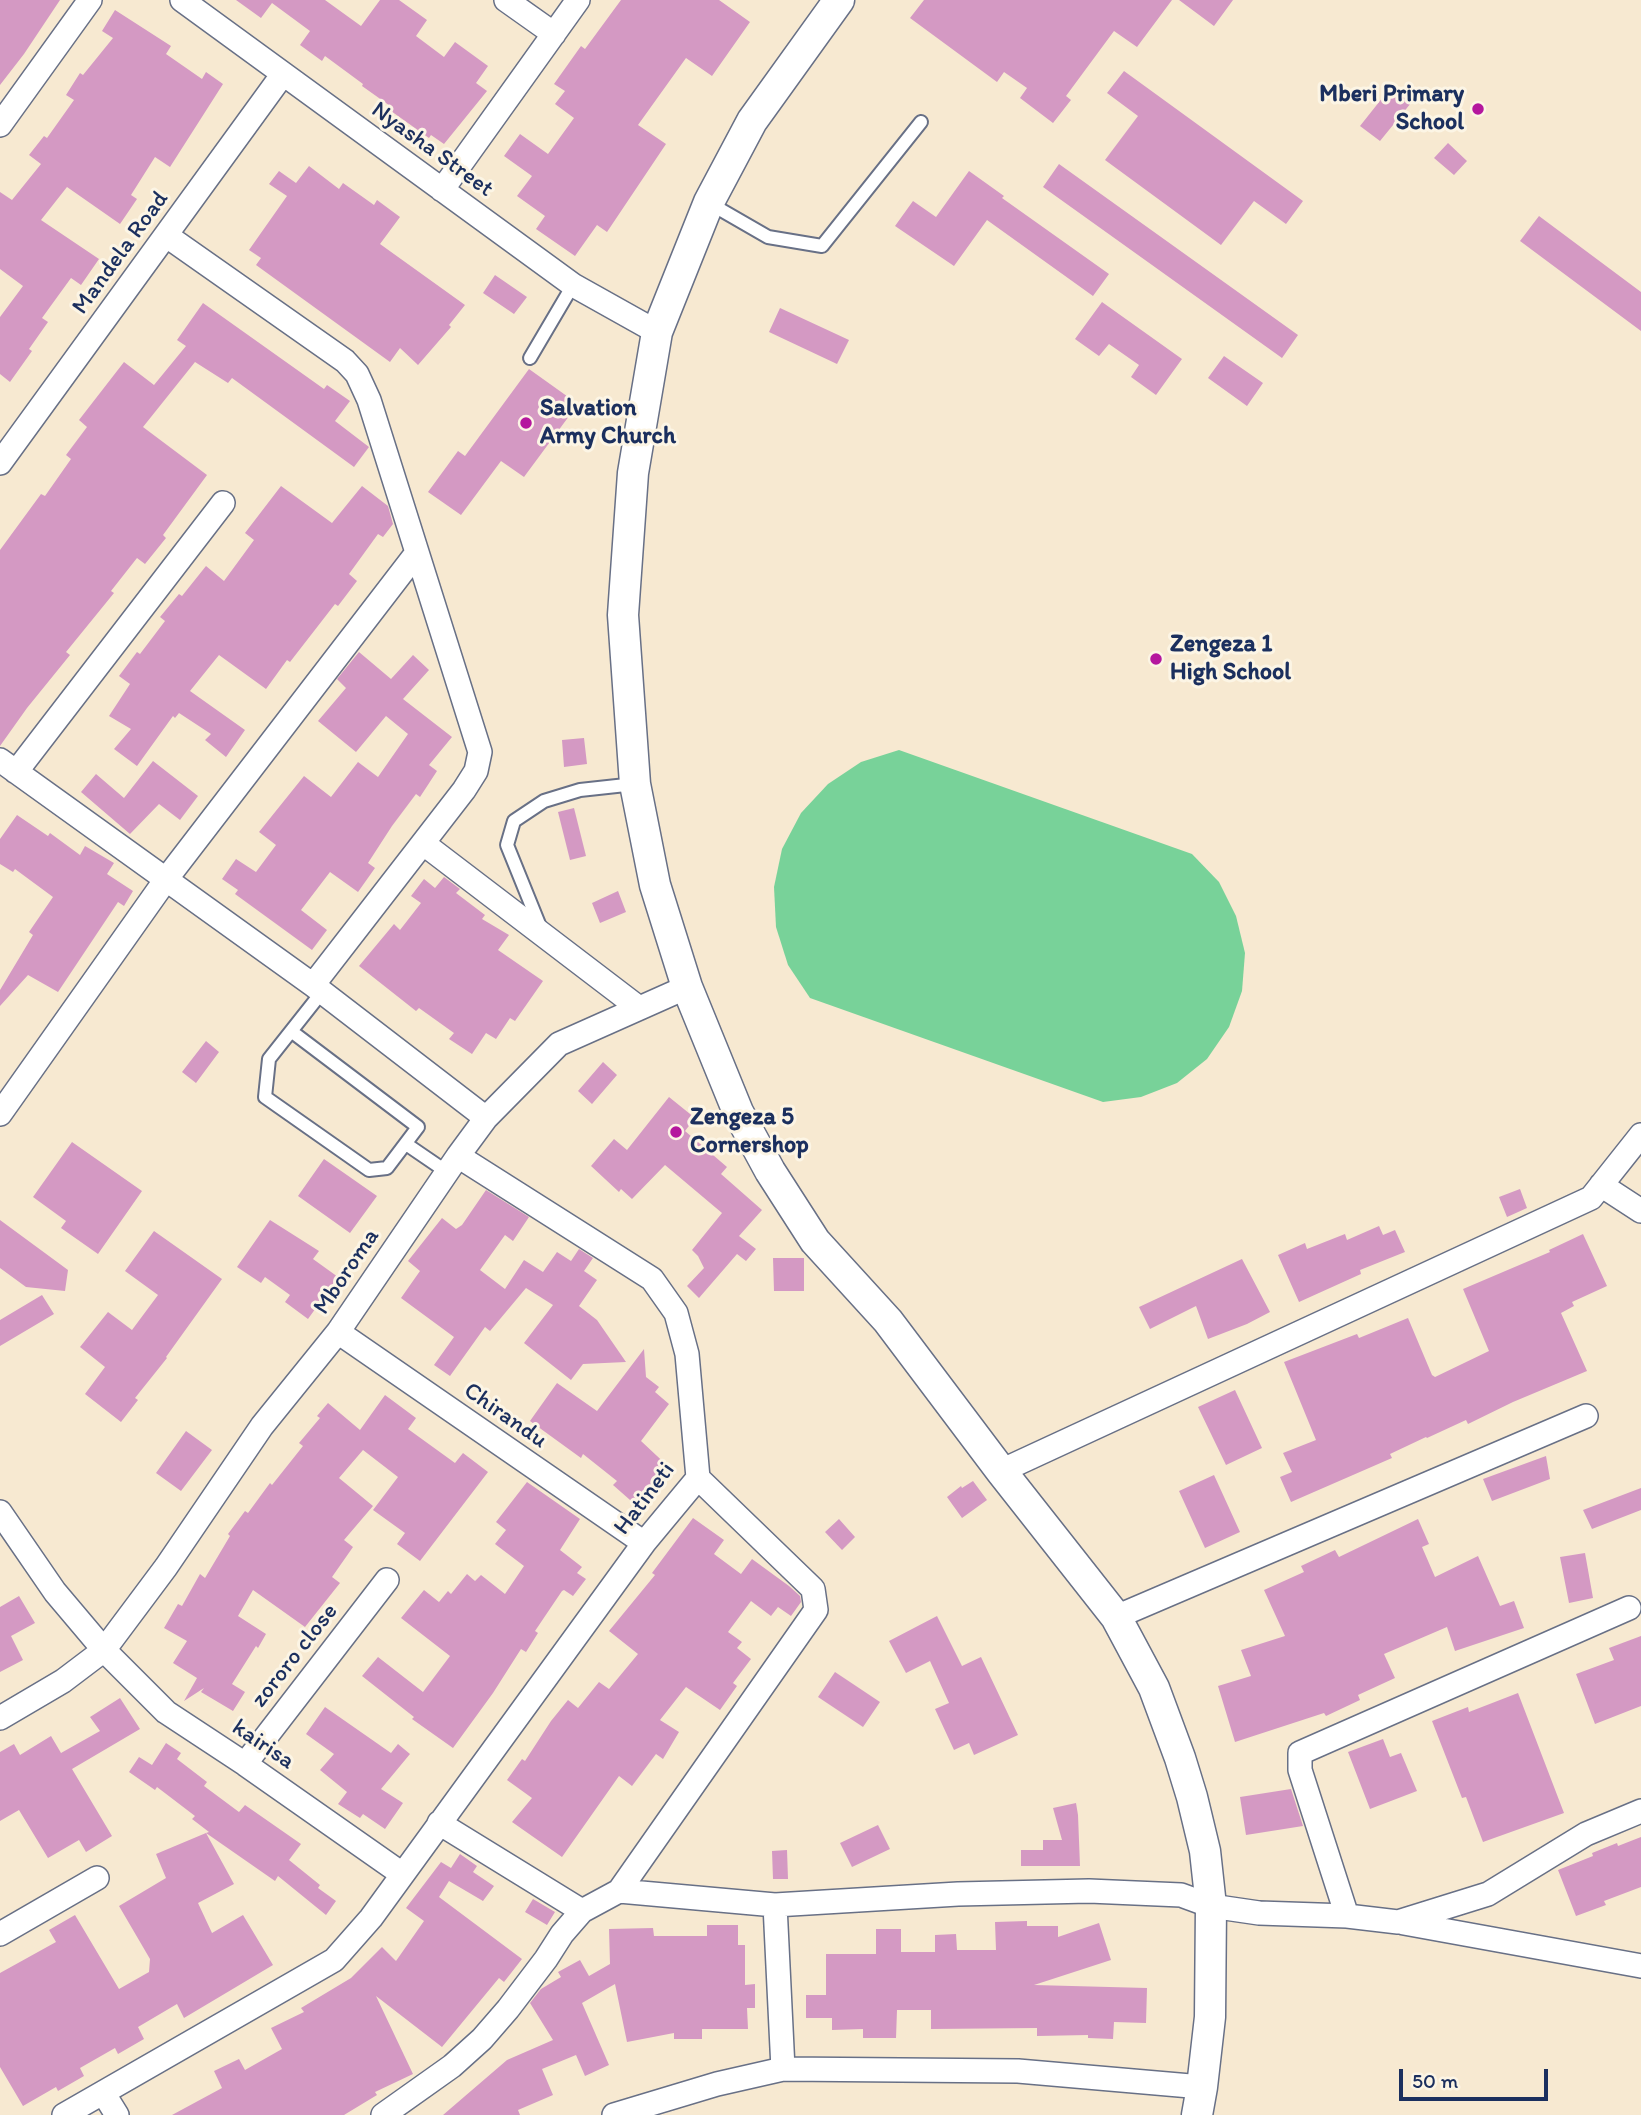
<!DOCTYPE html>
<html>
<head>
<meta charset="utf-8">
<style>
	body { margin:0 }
	#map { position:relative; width:1641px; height:2115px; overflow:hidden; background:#f7e9d1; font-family:Itim,sans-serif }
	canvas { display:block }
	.scale { position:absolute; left:1399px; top:2069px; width:149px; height:32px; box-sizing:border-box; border:4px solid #1b2f5e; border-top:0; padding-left:9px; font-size:21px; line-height:24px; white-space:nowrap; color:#1b2f5e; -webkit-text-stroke:5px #fcf5e5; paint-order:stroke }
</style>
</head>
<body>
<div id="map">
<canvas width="1641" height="2115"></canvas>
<div class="scale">50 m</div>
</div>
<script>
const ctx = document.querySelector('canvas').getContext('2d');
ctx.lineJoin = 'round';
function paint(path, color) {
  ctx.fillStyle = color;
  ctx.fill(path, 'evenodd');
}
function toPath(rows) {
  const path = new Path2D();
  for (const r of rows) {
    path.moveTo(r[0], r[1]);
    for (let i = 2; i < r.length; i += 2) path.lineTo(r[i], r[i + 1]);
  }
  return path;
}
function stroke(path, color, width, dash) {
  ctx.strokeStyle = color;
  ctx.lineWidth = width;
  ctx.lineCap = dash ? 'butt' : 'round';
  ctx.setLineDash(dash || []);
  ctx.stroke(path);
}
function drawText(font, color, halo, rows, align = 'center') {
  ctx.font = font + ' Itim,sans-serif';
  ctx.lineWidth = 6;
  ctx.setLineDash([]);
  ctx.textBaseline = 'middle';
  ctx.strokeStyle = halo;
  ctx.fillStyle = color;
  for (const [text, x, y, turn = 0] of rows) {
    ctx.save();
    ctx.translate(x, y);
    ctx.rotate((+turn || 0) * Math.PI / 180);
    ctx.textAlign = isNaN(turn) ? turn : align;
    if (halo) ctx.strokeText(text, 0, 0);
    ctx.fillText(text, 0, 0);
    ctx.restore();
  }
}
paint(toPath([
	[899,750,1192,854,1219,882,1236,916,1245,953,1242,991,1229,1027,1207,1059,1177,1083,1141,1097,1103,1102,810,998,788,965,776,927,774,887,782,849,801,813,828,784,861,762]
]), '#78d299');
paint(toPath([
	[0,0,60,0,24,54,0,85],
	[236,0,325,0,361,26,380,0,399,0,427,20,416,36,444,57,455,42,488,66,476,83,487,91,444,144,431,135,429,138,391,111,393,108,362,86,363,84,325,56,322,61,300,45,310,31,272,3,261,18],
	[621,0,719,0,750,22,712,76,686,58,638,125,666,144,607,232,597,225,575,256,536,229,545,216,517,196,532,176,504,156,520,134,548,154,574,118,555,104,565,91,554,84,581,46,585,49],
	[924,0,1172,0,1137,47,1114,31,1066,96,1071,100,1053,123,1020,98,1027,88,1004,72,997,82,910,18],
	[1179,0,1233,0,1214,26],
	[115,10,171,46,166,54,202,79,206,72,223,84,170,167,155,157,131,195,137,199,120,224,67,187,41,220,99,259,81,285,71,278,42,318,48,322,29,349,32,351,10,382,0,374,0,317,23,286,0,269,0,192,12,200,41,164,29,155,44,136,47,138,74,100,66,95,80,73,83,75,113,38,102,31],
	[1124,71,1303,201,1286,224,1254,201,1221,245,1105,160,1138,116,1107,93],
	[1391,87,1411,103,1380,141,1360,126],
	[1448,143,1467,161,1454,175,1434,158],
	[1059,164,1298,335,1282,358,1043,187],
	[309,166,339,189,343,183,374,205,377,200,400,217,380,244,465,305,449,325,451,327,418,365,400,348,390,362,256,265,261,258,249,250,287,196,269,184,279,171,296,183],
	[969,171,1004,196,1002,198,1109,274,1093,296,987,220,954,266,895,226,913,201,936,217],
	[1539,216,1641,292,1641,331,1520,241],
	[495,275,527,297,514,314,483,293],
	[1102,302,1182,359,1156,395,1131,377,1139,365,1109,344,1099,356,1075,339],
	[203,303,324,389,327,385,350,401,335,421,369,447,354,467,232,378,228,383,195,362,143,427,207,475,163,535,166,538,145,564,137,558,111,591,114,593,66,652,70,655,27,708,0,746,0,550,41,494,45,496,71,459,66,455,87,427,79,420,124,362,154,385,186,346,177,340],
	[780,308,849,340,837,364,769,332],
	[1224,356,1263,383,1247,406,1208,378],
	[529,369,578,404,524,477,501,461,461,515,428,492,458,451,465,456],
	[281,486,332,523,362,486,388,506,393,524,383,537,378,534,349,574,357,581,338,606,335,604,290,662,287,660,266,689,219,655,190,691,245,730,226,757,205,740,211,734,179,713,175,718,173,716,137,766,114,749,131,729,109,716,130,684,119,676,137,652,140,654,165,621,160,617,179,594,182,596,206,566,224,581,254,540,245,533],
	[359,652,391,679,413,655,429,670,403,699,452,737,429,765,437,771,420,797,416,794,392,826,368,863,375,868,358,892,330,872,301,910,327,930,312,950,235,894,238,890,222,879,236,859,256,872,276,845,259,832,304,776,331,797,358,762,378,777,408,734,386,716,356,752,318,721,346,688,337,679],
	[584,738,587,764,564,767,562,740],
	[153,761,198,796,180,820,159,804,130,834,81,792,96,774,124,798],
	[574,808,586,856,570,860,558,812],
	[17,815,48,836,50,833,80,855,85,846,114,863,107,874,133,891,124,906,118,902,58,992,28,975,0,1006,0,990,33,935,29,932,53,897,15,869,13,872,0,864,0,839],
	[444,877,460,889,456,893,485,915,482,919,509,935,498,950,543,981,515,1021,510,1018,496,1039,486,1033,472,1054,449,1039,454,1033,419,1008,416,1011,359,966,394,924,400,930,421,903,411,896,424,879,435,888],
	[618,891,626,912,600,923,592,903],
	[206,1041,219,1052,196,1083,182,1072],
	[603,1062,617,1075,592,1104,578,1091],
	[669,1097,695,1118,685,1131,727,1167,721,1174,762,1210,739,1236,756,1249,746,1261,737,1254,699,1298,687,1286,704,1268,698,1256,692,1250,722,1213,665,1165,632,1199,621,1189,619,1192,591,1166,614,1139,627,1150],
	[72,1142,142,1191,98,1254,61,1228,66,1221,33,1197],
	[324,1159,377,1196,350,1233,298,1196],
	[1520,1189,1527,1208,1507,1217,1499,1197],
	[486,1190,529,1217,513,1241,505,1235,480,1270,505,1289,524,1260,543,1272,557,1252,571,1261,579,1249,593,1258,584,1271,597,1280,579,1306,597,1320,626,1362,583,1364,571,1380,524,1343,553,1305,526,1288,490,1331,485,1327,450,1376,434,1365,454,1337,401,1298,420,1271,408,1261,442,1218,456,1229,462,1225],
	[0,1220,68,1270,65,1291,26,1287,0,1268],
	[270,1220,319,1251,313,1259,338,1277,308,1319,285,1302,290,1295,265,1277,261,1283,237,1267],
	[1379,1226,1383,1235,1395,1230,1405,1252,1360,1270,1361,1274,1299,1302,1278,1255,1305,1243,1307,1249,1345,1234,1347,1240],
	[154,1231,222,1279,166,1357,167,1358,135,1398,138,1400,121,1422,85,1394,105,1367,80,1347,108,1312,132,1330,158,1295,125,1271],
	[1583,1234,1607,1286,1572,1302,1574,1306,1561,1313,1587,1371,1513,1402,1468,1424,1466,1420,1427,1438,1426,1437,1390,1454,1392,1458,1291,1502,1280,1477,1292,1472,1283,1453,1316,1440,1284,1362,1357,1334,1359,1338,1408,1318,1432,1375,1435,1377,1489,1351,1463,1289,1550,1252,1549,1250],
	[773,1258,804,1258,804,1291,774,1291],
	[1242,1259,1270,1312,1247,1324,1208,1339,1196,1306,1150,1329,1139,1307],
	[42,1295,54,1314,0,1346,0,1320],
	[644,1349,646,1377,659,1387,655,1392,669,1404,641,1441,672,1470,638,1507,613,1485,617,1481,583,1454,581,1458,530,1421,557,1383,597,1411],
	[1235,1390,1262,1448,1226,1465,1198,1407],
	[385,1395,416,1418,408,1429,455,1463,463,1453,488,1472,420,1561,397,1544,405,1533,373,1510,398,1477,363,1450,339,1478,373,1506,344,1540,353,1547,332,1577,340,1583,305,1627,253,1590,238,1616,266,1634,258,1648,256,1646,232,1684,245,1692,233,1711,201,1692,204,1688,184,1701,197,1678,173,1663,187,1641,164,1628,178,1604,182,1606,200,1574,205,1578,230,1536,228,1534,245,1511,248,1513,270,1483,272,1485,303,1446,299,1443,320,1418,317,1416,328,1403,360,1430],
	[186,1431,212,1450,181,1491,156,1473],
	[1546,1456,1550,1479,1492,1501,1483,1479],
	[1214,1475,1240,1532,1205,1548,1179,1491],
	[973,1481,987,1500,962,1518,947,1497,961,1486,962,1488],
	[527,1482,580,1519,560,1550,582,1567,577,1573,586,1579,573,1596,564,1590,562,1591,535,1631,538,1633,526,1652,521,1649,493,1693,453,1748,412,1719,414,1717,362,1676,378,1657,423,1692,450,1656,401,1618,424,1590,439,1602,448,1591,451,1594,467,1574,475,1581,481,1575,505,1594,524,1566,495,1544,506,1530,496,1522],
	[1641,1488,1641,1510,1592,1529,1583,1510],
	[693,1518,724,1540,714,1554,741,1574,752,1559,789,1586,800,1596,801,1602,791,1616,778,1607,771,1616,751,1601,728,1632,742,1642,737,1648,751,1659,733,1683,737,1686,720,1710,686,1687,660,1720,679,1732,663,1759,656,1754,632,1786,619,1776,562,1857,512,1822,532,1798,507,1780,522,1759,525,1761,551,1721,568,1700,578,1708,599,1682,609,1689,638,1654,609,1631,655,1575,652,1573],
	[839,1519,855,1537,842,1550,825,1532],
	[1418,1519,1429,1544,1422,1547,1435,1577,1478,1556,1500,1606,1514,1601,1524,1628,1455,1651,1447,1627,1384,1654,1395,1678,1358,1695,1360,1700,1326,1716,1324,1713,1235,1742,1218,1686,1251,1676,1241,1650,1285,1636,1264,1590,1304,1572,1301,1566,1335,1550,1339,1557],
	[1585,1553,1593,1598,1569,1603,1560,1557],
	[19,1596,35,1623,11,1636,23,1660,0,1672,0,1607],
	[937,1616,962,1666,981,1657,1018,1735,974,1755,969,1743,954,1750,935,1709,949,1703,930,1661,906,1673,889,1641],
	[1641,1636,1641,1706,1595,1724,1576,1674,1614,1660,1609,1648],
	[835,1672,880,1702,863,1727,818,1697],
	[1518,1693,1564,1813,1483,1842,1466,1797,1462,1798,1432,1721,1468,1707,1469,1712],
	[120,1698,140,1729,72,1769,112,1836,86,1852,79,1840,48,1858,19,1810,0,1821,0,1752,14,1744,20,1755,51,1736,61,1753,100,1731,90,1717],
	[325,1707,391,1753,398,1744,410,1754,381,1789,403,1803,385,1829,363,1814,360,1818,338,1804,347,1792,320,1770,334,1754,306,1734],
	[1383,1739,1390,1757,1401,1753,1417,1791,1370,1809,1348,1752],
	[166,1743,181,1753,177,1759,207,1782,204,1786,239,1812,245,1805,301,1844,289,1860,320,1885,318,1888,336,1901,326,1915,278,1876,275,1881,206,1833,209,1832,192,1819,195,1816,157,1787,155,1790,129,1772,139,1757,152,1765],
	[1291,1789,1303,1826,1246,1835,1240,1797],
	[1076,1803,1078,1815,1080,1866,1021,1866,1021,1850,1043,1850,1043,1840,1062,1840,1053,1808],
	[878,1825,890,1849,852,1867,840,1843],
	[206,1833,234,1884,198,1903,212,1933,243,1915,273,1965,184,2018,177,2004,138,2027,144,2039,118,2054,115,2048,80,2068,84,2076,58,2091,56,2087,23,2106,0,2067,0,1973,56,1942,49,1930,75,1915,119,1989,149,1972,150,1959,119,1906,166,1878,156,1854],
	[1641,1837,1641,1887,1604,1901,1606,1905,1576,1916,1558,1870,1593,1856,1592,1853,1617,1843,1618,1846],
	[787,1850,788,1879,773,1879,772,1851],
	[460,1854,477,1866,473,1872,494,1886,483,1901,449,1881,439,1897,522,1959,504,1982,499,1978,442,2047,376,1996,413,2074,375,2092,377,2095,344,2115,172,2115,222,2088,214,2071,239,2059,245,2070,282,2049,271,2028,304,2012,301,2008,351,1978,382,1947,396,1961,424,1921,406,1908,441,1862,451,1868],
	[533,1899,555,1912,547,1925,525,1912],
	[1027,1921,1027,1926,1058,1926,1058,1937,1099,1923,1111,1960,1034,1985,1147,1988,1146,2023,1114,2022,1113,2039,1088,2038,1088,2035,1037,2036,1037,2028,931,2029,931,2010,897,2010,896,2038,863,2038,863,2029,832,2030,832,2018,806,2018,806,1995,826,1995,826,1954,876,1954,876,1929,901,1929,901,1952,935,1952,935,1935,956,1934,957,1950,996,1950,995,1922],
	[707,1925,738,1925,738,1945,745,1945,745,1985,755,1984,755,2008,747,2008,748,2029,702,2029,702,2039,674,2039,674,2033,627,2042,615,1984,582,2003,609,2065,585,2076,576,2055,542,2069,553,2095,518,2110,520,2115,443,2115,507,2060,553,2040,530,2003,541,1989,561,1977,558,1972,580,1960,589,1976,610,1964,609,1929,653,1928,654,1936,707,1936]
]), '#d499c3');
const service = toPath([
	[709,203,768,237,822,246,921,122],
	[530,358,573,285],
	[541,929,507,845,514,821,544,801,580,790,635,784],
	[291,1031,418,1127,387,1168,369,1170,265,1097,269,1059,322,992],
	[406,1144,447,1172]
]);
const minor = toPath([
	[182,0,573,285,657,332],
	[506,0,554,34],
	[0,125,90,0],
	[442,190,578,0],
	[167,236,345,361,357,374,369,400,480,752,476,771,464,790,313,985],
	[0,463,283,74],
	[0,760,313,985,486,1118],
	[16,772,223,503],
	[424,844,639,1008],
	[0,1114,167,878,416,554],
	[1601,1185,1641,1211],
	[338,1332,644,1543],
	[1001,1471,1591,1198,1641,1135],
	[0,1512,55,1592,104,1650,166,1712,245,1764,402,1874],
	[1116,1617,1586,1416],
	[0,1718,63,1681,104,1650,166,1567,262,1426,338,1332,458,1156,486,1118,559,1044,687,987],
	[245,1764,387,1580],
	[439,1823,582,1911],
	[619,1891,816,1610,813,1589,698,1478],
	[775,1905,783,2069],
	[1347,1916,1300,1770,1300,1753,1629,1608],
	[1404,1923,1641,1966],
	[0,1934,97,1878],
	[104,2094,117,2115],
	[64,2115,334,1960,371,1918,644,1543,698,1478,687,1354,676,1313,652,1279,458,1156],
	[383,2115,452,2066,482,2039,508,2009,546,1959,562,1934,582,1911,619,1891,775,1905,958,1894,1089,1891,1181,1895,1211,1906,1259,1913,1347,1916,1398,1922,1488,1894,1586,1834,1641,1811],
	[614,2115,717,2084,783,2069,1018,2071,1202,2087]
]);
const tertiary = toPath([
	[839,0,752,121,709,202,657,332,633,473,623,615,635,784,655,885,687,987,738,1112,770,1171,815,1241,888,1321,1001,1471,1116,1617,1154,1688,1180,1758,1192,1797,1205,1851,1211,1906,1210,2017,1202,2087,1197,2115]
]);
stroke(service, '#687086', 16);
stroke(minor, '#687086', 26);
stroke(tertiary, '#687086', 33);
stroke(service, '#fff', 12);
stroke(minor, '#fff', 23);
stroke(tertiary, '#fff', 30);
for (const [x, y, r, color] of [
	[1478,109,7,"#b5179e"],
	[526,423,7,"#b5179e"],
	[1156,659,7,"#b5179e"],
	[676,1132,7,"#b5179e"]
]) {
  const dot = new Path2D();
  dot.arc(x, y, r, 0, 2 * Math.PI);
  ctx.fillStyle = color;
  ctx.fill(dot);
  stroke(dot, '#fcf5e5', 2.5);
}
drawText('bold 24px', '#1b2f5e', '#fcf5e5', [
	["Mberi Primary",1464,95,"right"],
	["School",1464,123,"right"],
	["Salvation",540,409],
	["Army Church",540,437],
	["Zengeza 1",1170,645],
	["High School",1170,673],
	["Zengeza 5",690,1118],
	["Cornershop",690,1146]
], 'left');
drawText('24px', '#1b2f5e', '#fcf5e5', [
	["Nyasha Street",432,150,36],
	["Mandela Road",121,253,-54],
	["Mboroma",347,1272,-56],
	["Chirandu",505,1416,35],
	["Hatineti",645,1499,-53],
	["zororo close",295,1656,-52],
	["kairisa",263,1745,34]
]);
</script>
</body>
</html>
